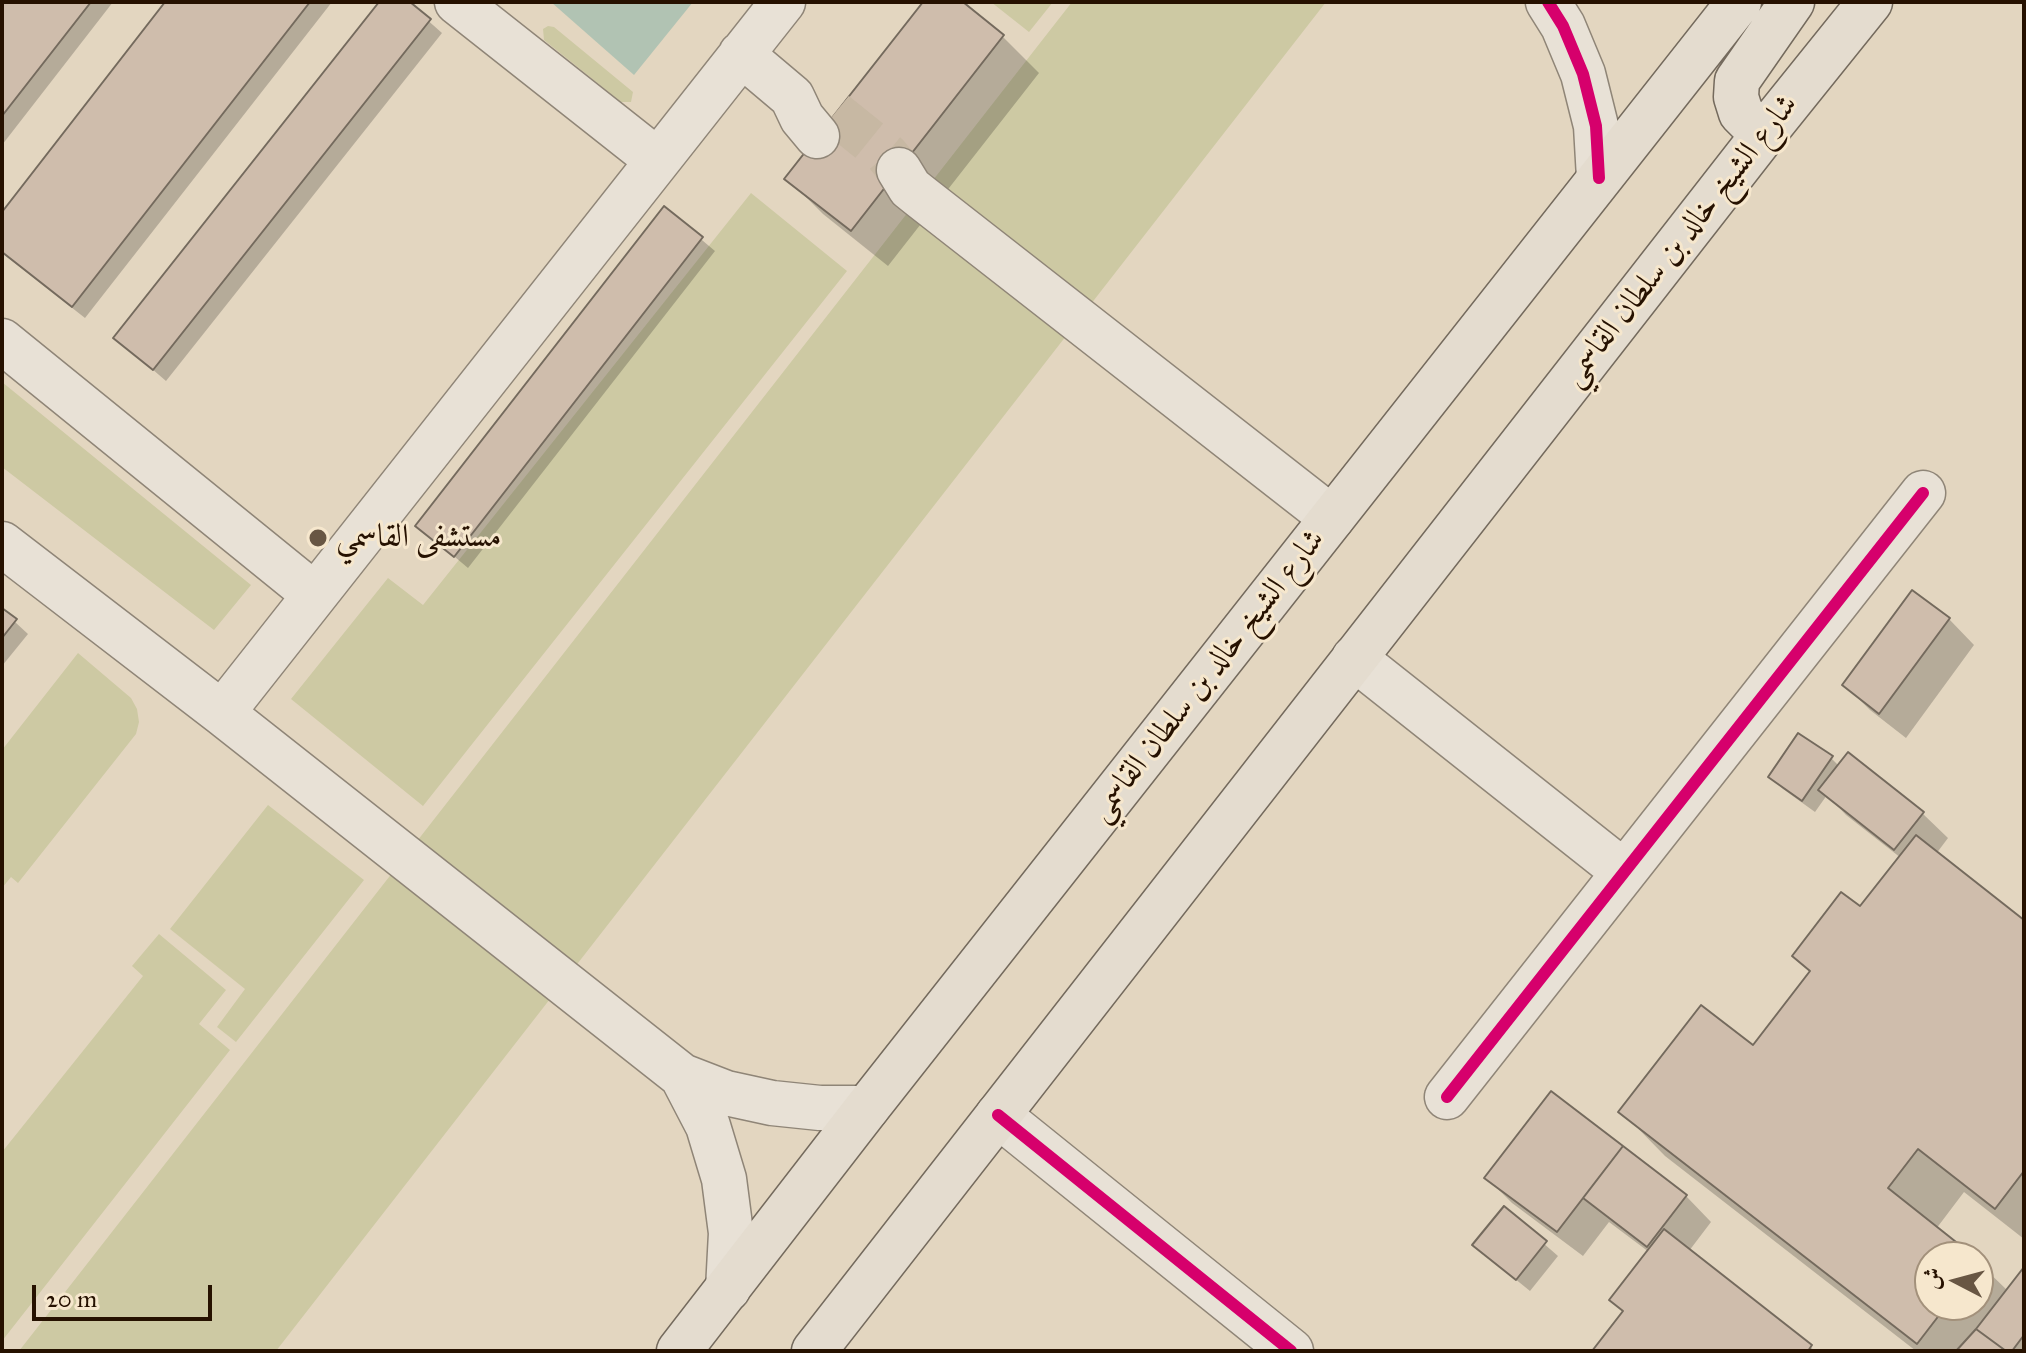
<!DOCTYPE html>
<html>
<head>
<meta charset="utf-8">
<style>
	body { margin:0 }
	#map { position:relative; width:2026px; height:1353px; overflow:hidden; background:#e3d6c0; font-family:"IM FELL Great Primer",Amiri,serif }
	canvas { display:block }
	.frame { position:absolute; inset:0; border:4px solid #261100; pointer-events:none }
	.north { position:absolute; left:1914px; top:1241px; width:80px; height:80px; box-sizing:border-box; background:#f6e7cd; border:2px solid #a3917b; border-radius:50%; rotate:276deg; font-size:22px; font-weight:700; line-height:32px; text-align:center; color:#261100 }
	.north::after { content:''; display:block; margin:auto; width:28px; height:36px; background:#685643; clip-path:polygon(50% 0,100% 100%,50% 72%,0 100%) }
	.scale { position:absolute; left:32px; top:1285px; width:180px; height:36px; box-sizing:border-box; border:4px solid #261100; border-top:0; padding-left:10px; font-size:24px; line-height:28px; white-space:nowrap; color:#261100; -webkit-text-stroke:6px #f6e7cd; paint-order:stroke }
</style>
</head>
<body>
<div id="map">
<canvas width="2026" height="1353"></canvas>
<div class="frame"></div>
<div class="north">ش</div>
<div class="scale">20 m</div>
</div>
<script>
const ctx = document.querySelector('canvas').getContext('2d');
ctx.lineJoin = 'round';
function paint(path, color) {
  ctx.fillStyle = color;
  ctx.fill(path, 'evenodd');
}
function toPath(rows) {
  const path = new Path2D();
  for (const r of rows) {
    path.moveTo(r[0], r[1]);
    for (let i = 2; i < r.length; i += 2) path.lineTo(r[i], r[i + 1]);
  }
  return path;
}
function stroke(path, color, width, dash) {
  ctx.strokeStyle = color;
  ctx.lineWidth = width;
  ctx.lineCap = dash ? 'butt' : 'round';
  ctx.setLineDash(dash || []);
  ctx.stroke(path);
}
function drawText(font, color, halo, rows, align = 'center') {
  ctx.font = font + ' "IM FELL Great Primer",Amiri,serif';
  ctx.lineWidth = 6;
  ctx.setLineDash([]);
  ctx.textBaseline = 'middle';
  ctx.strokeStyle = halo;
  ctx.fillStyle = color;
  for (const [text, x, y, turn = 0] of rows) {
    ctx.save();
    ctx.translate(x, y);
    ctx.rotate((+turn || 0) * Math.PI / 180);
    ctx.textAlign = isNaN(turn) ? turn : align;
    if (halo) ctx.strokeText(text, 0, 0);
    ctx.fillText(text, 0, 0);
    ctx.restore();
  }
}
paint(toPath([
	[991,2,1053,2,1029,32],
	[1072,2,1326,2,276,1351,19,1351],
	[548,26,554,27,633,92,631,102,621,102,544,40,543,29],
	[751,193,847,271,423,806,291,699,388,578,423,605],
	[2,382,251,585,214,630,2,467],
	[78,653,131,698,137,709,139,722,136,734,18,883,11,877,2,888,2,750],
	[268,805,364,880,236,1042,217,1027,245,989,170,929],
	[159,934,226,990,199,1024,230,1050,2,1341,2,1152,143,976,132,966]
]), '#cdc9a3');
paint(toPath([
	[551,2,693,2,634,75]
]), '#b1c3b3');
paint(toPath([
	[2,2,113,2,2,145],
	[167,2,332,2,85,318,2,253,2,215],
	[382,2,407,2,442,33,166,381,115,337],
	[926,2,960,2,1003,37,1039,73,888,266,823,214,787,178],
	[665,209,715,251,468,568,418,526],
	[2,610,28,634,2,666],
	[1949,619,1974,645,1906,738,1870,710,1845,685],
	[1831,758,1839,766,1922,813,1948,838,1936,854,2024,922,2024,1239,1964,1192,1936,1229,1972,1257,1930,1257,1930,1305,1978,1305,1978,1262,2008,1291,2024,1270,2024,1351,1916,1351,1665,1156,1621,1111,1753,1048,1811,973,1794,956,1861,909,1901,858,1846,815,1827,795,1815,812,1783,789,1771,777],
	[1487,1178,1686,1196,1711,1222,1689,1251,1815,1351,1594,1351,1625,1312,1649,1252,1609,1222,1583,1256,1512,1203],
	[1504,1209,1558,1256,1530,1291,1488,1257]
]), '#0003');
const building = toPath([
	[2,2,91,2,2,116,2,2],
	[165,2,310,2,72,307,2,252,2,212,165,2],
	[379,2,410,2,431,19,153,370,113,338,379,2],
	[923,2,963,2,1004,35,851,231,784,179,923,2],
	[664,206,703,237,454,557,415,526,664,206],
	[1912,590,1950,618,1879,714,1842,685,1912,590],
	[2,608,17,619,2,638,2,608],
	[1798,733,1833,756,1802,801,1768,777,1798,733],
	[1848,752,1924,812,1894,850,1818,790,1848,752],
	[1916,835,2024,920,2024,1171,1995,1209,1918,1149,1888,1188,1975,1257,1930,1257,1930,1305,1947,1305,1917,1344,1618,1112,1701,1005,1753,1045,1810,971,1792,956,1841,892,1860,906,1916,835],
	[1551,1091,1623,1146,1557,1232,1484,1178,1551,1091],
	[1623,1146,1687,1195,1647,1247,1583,1198,1623,1146],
	[1504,1206,1547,1241,1516,1280,1472,1245,1504,1206],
	[1664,1229,1812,1345,1808,1351,1592,1351,1623,1311,1609,1300,1664,1229],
	[2024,1267,2024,1335,2012,1351,2006,1351,1976,1329,2024,1267],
	[1976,1329,2006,1351,1956,1351,1976,1329]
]);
paint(building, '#cfbdac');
stroke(building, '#746a5d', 2);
stroke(toPath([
	[835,113,887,155,899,170]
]), '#c7b8a3', 44, [44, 22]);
const minor = toPath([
	[457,2,657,160],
	[1548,2,1563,26,1583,74,1596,126,1599,178],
	[741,54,792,97,802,118,817,136],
	[899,170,910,188,920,196,1332,518],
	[2,341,315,595],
	[2,544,222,713,682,1076,726,1093,772,1103,820,1108,867,1108],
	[1354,658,1624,872],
	[222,713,783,2],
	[682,1076,708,1126,724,1179,731,1233,728,1289],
	[1447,1097,1923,493],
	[998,1115,1291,1351]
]);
const major = toPath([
	[1767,130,1752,124,1741,113,1736,97,1737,81,1792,2],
	[679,1351,867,1108,1739,2],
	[814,1351,1767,130,1870,2]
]);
stroke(minor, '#8f8577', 47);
stroke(major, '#746a5d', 47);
stroke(minor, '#e8e1d6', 44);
stroke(major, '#e4dccf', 44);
stroke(toPath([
	[1548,2,1563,26,1583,74,1596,126,1599,178],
	[1447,1097,1923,493],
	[998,1115,1291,1351]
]), '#d6006c', 12);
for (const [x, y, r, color] of [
	[318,538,10,"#685643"]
]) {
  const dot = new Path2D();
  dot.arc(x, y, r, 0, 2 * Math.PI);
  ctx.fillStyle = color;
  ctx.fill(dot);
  stroke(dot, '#f6e7cd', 3);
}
drawText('32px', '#261100', '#f6e7cd', [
	["شارع الشيخ خالد بن سلطان القاسمي",1681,241,-52],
	["شارع الشيخ خالد بن سلطان القاسمي",1208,676,-52]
]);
drawText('32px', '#261100', '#f6e7cd', [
	["مستشفى القاسمي",336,538]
], 'left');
</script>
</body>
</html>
